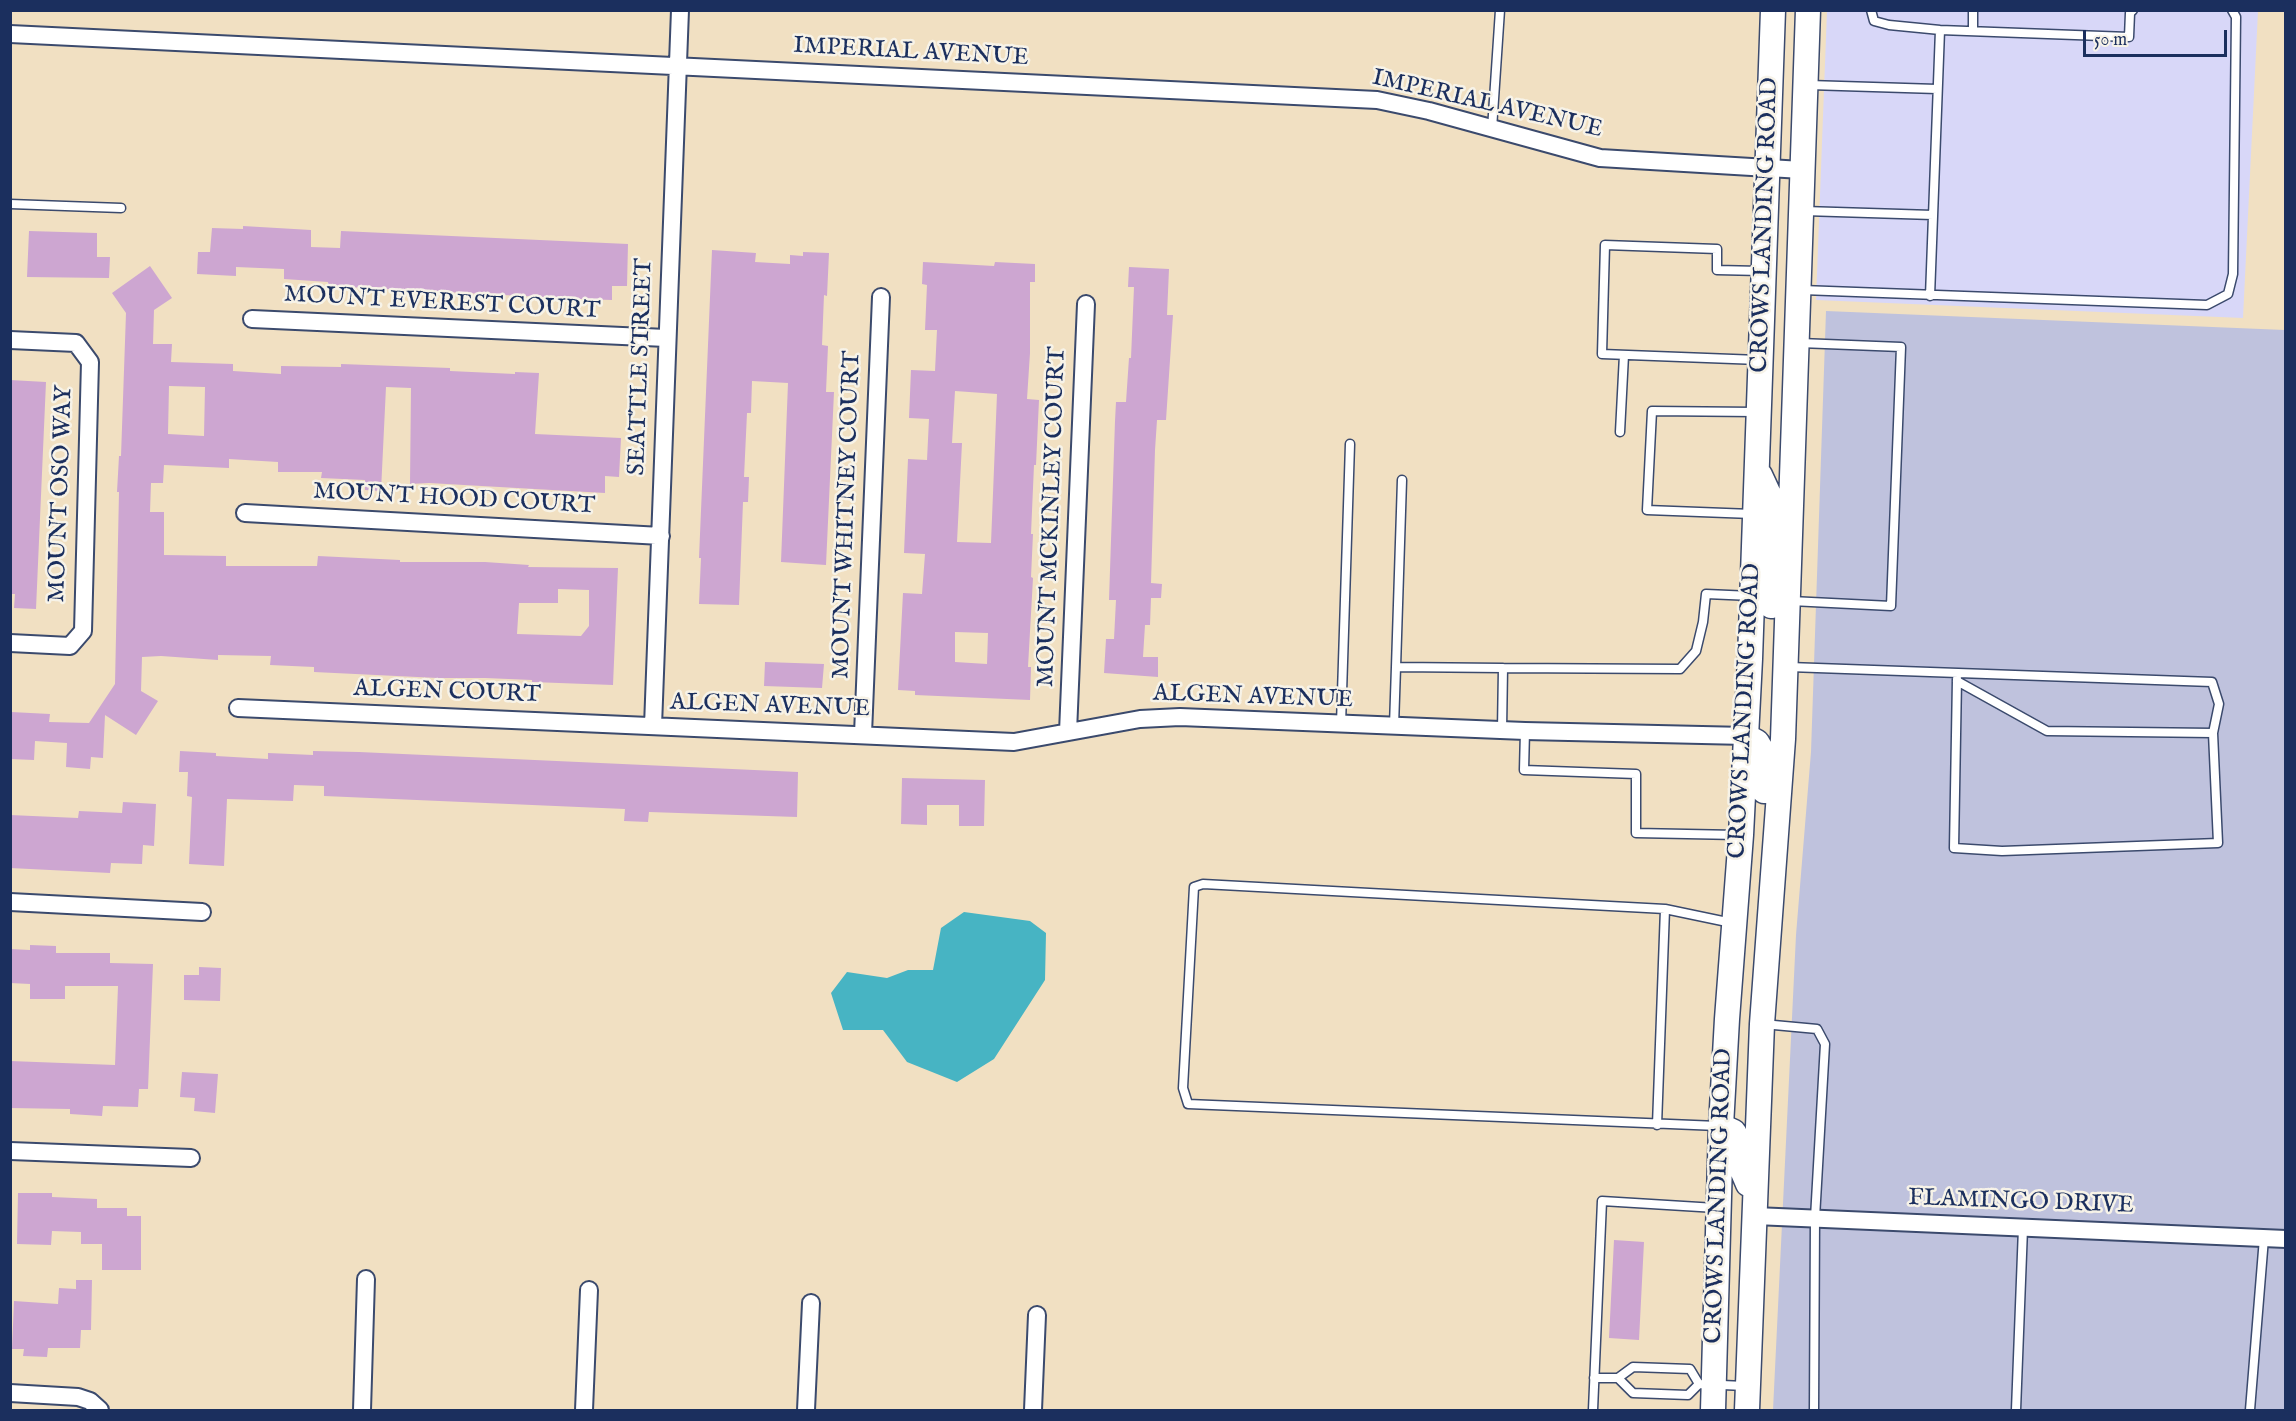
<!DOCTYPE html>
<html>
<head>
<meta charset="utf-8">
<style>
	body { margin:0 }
	#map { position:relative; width:2296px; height:1421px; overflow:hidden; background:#f1e0c2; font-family:"IM FELL English",serif }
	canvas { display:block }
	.frame { position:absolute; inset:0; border:12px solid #1b2f5e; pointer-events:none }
	.scale { position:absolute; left:2083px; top:30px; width:144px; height:27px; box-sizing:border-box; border:3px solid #1b2f5e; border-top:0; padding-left:8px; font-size:18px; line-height:21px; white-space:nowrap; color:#1b2f5e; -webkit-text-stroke:4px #f7f3e8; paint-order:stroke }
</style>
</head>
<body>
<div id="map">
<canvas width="2296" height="1421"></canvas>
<div class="frame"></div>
<div class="scale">50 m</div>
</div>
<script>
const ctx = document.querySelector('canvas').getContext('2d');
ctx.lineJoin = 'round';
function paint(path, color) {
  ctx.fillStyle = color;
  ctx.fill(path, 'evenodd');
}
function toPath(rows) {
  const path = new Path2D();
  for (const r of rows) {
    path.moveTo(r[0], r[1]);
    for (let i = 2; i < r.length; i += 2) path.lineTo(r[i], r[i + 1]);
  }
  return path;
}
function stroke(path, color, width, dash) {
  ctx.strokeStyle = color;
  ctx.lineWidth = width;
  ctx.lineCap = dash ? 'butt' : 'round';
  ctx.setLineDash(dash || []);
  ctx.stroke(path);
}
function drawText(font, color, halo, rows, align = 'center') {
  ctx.font = font + ' "IM FELL English",serif';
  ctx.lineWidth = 5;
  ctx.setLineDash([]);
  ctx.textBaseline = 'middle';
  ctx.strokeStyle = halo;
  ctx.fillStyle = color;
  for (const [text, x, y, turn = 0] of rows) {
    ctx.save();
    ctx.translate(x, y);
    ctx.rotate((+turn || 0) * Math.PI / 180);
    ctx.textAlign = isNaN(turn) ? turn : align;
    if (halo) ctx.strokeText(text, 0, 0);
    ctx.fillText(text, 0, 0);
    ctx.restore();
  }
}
paint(toPath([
	[1827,11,2258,11,2243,318,1816,300]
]), '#d8d7f8');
paint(toPath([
	[1826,311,2285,330,2285,1410,1773,1410,1796,935,1811,752]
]), '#bfc2dd');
paint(toPath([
	[964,912,1030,921,1046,933,1045,980,994,1059,957,1082,907,1062,883,1030,843,1030,831,993,847,972,887,978,908,970,933,970,941,928]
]), '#47b4c3');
paint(toPath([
	[243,226,311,230,311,247,340,248,341,231,628,244,627,286,612,286,612,300,581,299,328,286,328,282,284,279,284,269,236,267,236,276,197,274,198,252,210,252,212,228,243,229],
	[29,231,97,233,97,257,110,257,109,278,27,277],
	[712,250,756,253,755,262,790,264,790,255,803,256,803,252,829,253,827,296,824,295,822,345,828,346,826,392,834,392,826,565,781,562,788,383,752,381,751,413,747,413,744,477,749,477,748,502,743,502,739,605,699,604,701,558,699,558],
	[923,262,994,266,995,262,1035,264,1035,282,1030,282,1030,353,1027,399,1039,400,1036,465,1034,465,1031,534,1033,534,1031,577,1033,578,1028,667,1031,667,1030,700,915,695,915,691,898,690,903,593,922,594,925,554,904,553,908,459,927,460,929,419,909,418,911,370,935,371,937,330,925,330,927,285,922,284],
	[955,391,997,394,991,543,957,542,962,443,952,443],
	[955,632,988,633,987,664,955,662],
	[150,266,172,298,154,310,153,344,172,344,171,362,233,364,233,371,281,374,281,366,341,367,341,364,450,368,450,371,515,374,515,372,539,373,535,434,621,438,619,477,605,476,605,493,429,483,410,484,411,388,386,387,381,491,365,490,365,480,321,478,322,472,278,472,278,462,229,459,229,468,164,465,163,483,151,483,150,512,164,512,164,555,226,556,226,566,317,566,318,556,400,560,400,562,485,562,529,565,528,567,618,568,613,685,532,682,532,680,485,678,438,678,314,672,314,667,270,665,271,656,218,655,218,660,161,656,142,657,141,691,158,701,136,735,105,715,103,758,91,757,90,769,66,767,67,743,35,741,34,760,10,759,11,712,50,714,49,722,89,723,115,684,119,492,117,492,119,456,121,456,126,313,112,293],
	[169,386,205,387,204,436,168,434],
	[558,589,589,590,589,626,581,636,517,634,519,603,558,603],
	[1129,267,1169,269,1167,315,1173,315,1166,420,1157,420,1155,450,1151,583,1162,584,1161,598,1151,598,1150,625,1145,625,1143,657,1158,657,1158,677,1104,673,1106,639,1114,639,1116,600,1109,600,1115,421,1116,402,1126,402,1129,358,1131,358,1134,287,1128,287],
	[10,380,46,382,36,609,14,608,15,594,10,594],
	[765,662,824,664,822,688,764,686],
	[180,751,216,753,216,756,268,759,268,753,313,755,313,751,359,752,798,772,797,817,649,812,648,822,624,821,625,809,324,796,324,786,294,785,293,801,227,799,224,866,189,864,192,797,187,796,188,772,179,772],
	[902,778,985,780,984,826,959,826,959,805,927,805,927,825,901,824],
	[123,802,156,804,154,846,143,845,142,864,111,863,110,873,10,868,10,815,78,818,79,811,122,813],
	[30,945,56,946,56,953,110,953,110,963,153,964,148,1089,139,1089,138,1107,103,1106,102,1116,70,1114,70,1109,10,1108,10,1061,115,1065,118,986,65,986,65,999,30,999,30,984,10,983,10,949,30,950],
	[199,967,221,968,220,1001,184,1000,184,975,199,975],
	[182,1072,218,1074,215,1113,194,1111,195,1098,180,1097],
	[18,1193,52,1193,52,1197,97,1199,97,1208,127,1208,127,1216,141,1216,141,1270,102,1270,102,1244,81,1244,81,1232,52,1231,51,1245,17,1244],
	[1614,1240,1644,1242,1639,1340,1609,1338],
	[76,1280,92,1280,91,1330,81,1330,80,1348,48,1348,47,1357,23,1356,24,1349,12,1349,14,1301,58,1304,59,1288,76,1289]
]), '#cda6d1');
const lane = toPath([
	[1871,10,1874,21,1889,25,1940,30,2129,37,2130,13,2133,10],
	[1973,10,1973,31],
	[1809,85,1937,89],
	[1492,129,1500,10],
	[10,204,121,208],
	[1804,211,1933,215],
	[1802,290,2207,305,2228,294,2233,274,2236,17,2232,10],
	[1930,296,1940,30],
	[1759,360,1602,354,1605,245,1717,249,1717,270,1761,271],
	[1620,432,1624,355],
	[1752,514,1647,510,1652,411,1756,412],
	[1791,601,1891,606,1901,347,1800,343],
	[1396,667,1402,480],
	[1789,667,2212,682,2219,704,2213,733,2047,731,1957,681],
	[1957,679,1954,848,2002,851,2218,843,2213,733],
	[1341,724,1350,444],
	[1394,726,1396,667,1503,668],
	[1502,730,1503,668,1680,669,1696,651,1703,622,1706,594,1752,596],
	[1525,731,1524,770,1636,774,1636,833,1738,835],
	[1763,1024,1817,1029,1825,1044,1815,1218,1814,1410],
	[1657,1125,1665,909],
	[1718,1126,1188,1104,1183,1088,1194,887,1203,884,1665,909,1732,923],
	[1594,1378,1618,1378,1633,1367,1690,1369,1699,1384],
	[1618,1378,1633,1393,1688,1395,1699,1384,1745,1386],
	[1593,1410,1602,1201,1716,1208],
	[2016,1410,2023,1228],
	[2250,1410,2264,1238]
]);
const street = toPath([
	[10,34,1377,100,1429,111,1600,158,1802,170],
	[252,319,666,338],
	[10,340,76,343,90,362,83,631,70,646,10,643],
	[245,513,661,536],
	[238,708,1014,742,1140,719,1180,717,1525,731,1746,736],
	[653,726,680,10],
	[1068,732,1086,304],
	[863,734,881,297],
	[10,902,202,912],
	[10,1151,191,1158],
	[1755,1216,2286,1239],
	[10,1393,78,1397,90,1401,100,1410],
	[362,1410,366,1279],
	[584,1410,589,1290],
	[806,1410,811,1303],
	[1033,1410,1037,1315]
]);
const secondary = toPath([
	[1760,475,1773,503,1771,606],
	[1746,736,1757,742,1761,749,1765,760,1764,791],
	[1721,1126,1734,1132,1739,1143,1742,1170,1748,1184],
	[1713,1410,1721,1126,1727,1019,1741,835,1750,659,1773,10],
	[1747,1410,1762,1024,1783,739,1808,10]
]);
stroke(lane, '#3b4a6d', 11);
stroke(street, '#3b4a6d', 20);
stroke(secondary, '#3b4a6d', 27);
stroke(lane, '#fff', 8);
stroke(street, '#fff', 16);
stroke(secondary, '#fff', 24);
drawText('24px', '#1b2f5e', '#f7f3e8', [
	["IMPERIAL AVENUE",911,53,3],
	["IMPERIAL AVENUE",1487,105,13],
	["CROWS LANDING ROAD",1766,225,-88],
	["MOUNT EVEREST COURT",442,304,3],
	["SEATTLE STREET",642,367,-88],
	["MOUNT OSO WAY",62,494,-88],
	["MOUNT HOOD COURT",454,500,3],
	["MOUNT WHITNEY COURT",848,515,-88],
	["MOUNT MCKINLEY COURT",1053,517,-88],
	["ALGEN COURT",447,693,2],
	["ALGEN AVENUE",1253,698,2],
	["ALGEN AVENUE",770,707,2],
	["CROWS LANDING ROAD",1746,711,-87],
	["CROWS LANDING ROAD",1720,1196,-88],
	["FLAMINGO DRIVE",2021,1203,2]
]);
</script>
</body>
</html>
